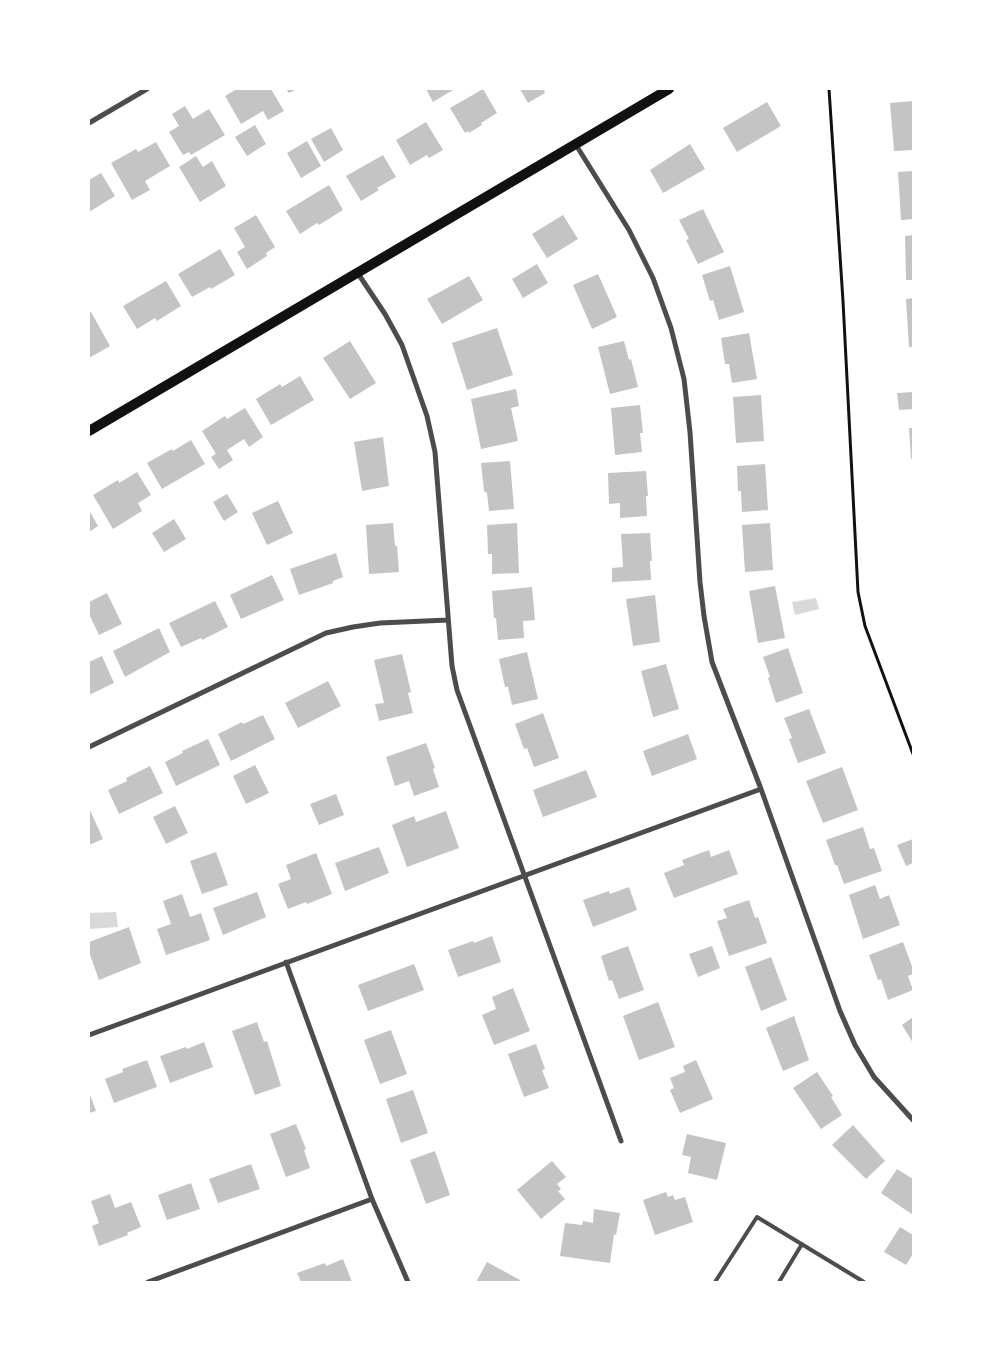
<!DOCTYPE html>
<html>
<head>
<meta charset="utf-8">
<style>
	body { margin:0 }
	#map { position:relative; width:1002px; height:1371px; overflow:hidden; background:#fff; font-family:"DejaVu Sans",sans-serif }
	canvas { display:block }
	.frame { position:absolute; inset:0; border:90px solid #fff; pointer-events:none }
</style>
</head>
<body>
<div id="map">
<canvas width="1002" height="1371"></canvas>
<div class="frame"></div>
</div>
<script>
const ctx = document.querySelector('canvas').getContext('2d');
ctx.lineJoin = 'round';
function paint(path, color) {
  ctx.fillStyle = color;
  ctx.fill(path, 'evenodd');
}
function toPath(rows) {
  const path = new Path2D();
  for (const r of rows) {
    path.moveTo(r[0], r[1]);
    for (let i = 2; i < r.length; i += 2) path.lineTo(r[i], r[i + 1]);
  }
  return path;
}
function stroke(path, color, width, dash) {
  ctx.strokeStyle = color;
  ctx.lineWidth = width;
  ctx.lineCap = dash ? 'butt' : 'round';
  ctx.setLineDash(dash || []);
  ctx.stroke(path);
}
paint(toPath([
	[816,598,819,609,795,615,792,602],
	[116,912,118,927,89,929,89,913]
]), '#d9d9d9');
paint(toPath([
	[237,89,271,89,284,111,268,120,263,111,241,124,225,96],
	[286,89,297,89,289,93],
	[426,89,452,89,453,90,433,102],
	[483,89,497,113,481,123,482,125,469,133,468,131,465,133,450,108],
	[520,89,547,89,544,90,545,93,528,103],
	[913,101,913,150,894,151,890,103],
	[767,102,781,126,737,152,723,128],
	[185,106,193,119,209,109,225,135,191,155,189,152,183,155,169,132,179,126,172,114],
	[426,122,443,150,429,158,427,155,410,165,396,140],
	[255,125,266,144,247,156,235,137],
	[331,128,343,150,324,162,311,139],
	[307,141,321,166,301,178,287,153],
	[156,142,170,166,145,181,150,190,132,200,111,163,136,149,138,152],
	[690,144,705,169,663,193,650,170],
	[383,155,396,177,377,188,379,190,361,201,346,176],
	[196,156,203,167,212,161,226,186,200,202,179,167],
	[913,171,913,219,901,220,898,172],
	[101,173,115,196,89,212,89,180],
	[329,185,343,210,319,225,317,223,300,234,286,211],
	[703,209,724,252,698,264,686,240,689,239,679,220],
	[256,215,275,247,266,253,267,256,247,269,237,252,245,247,234,228],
	[563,215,578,239,547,258,532,234],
	[913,235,913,280,906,280,905,236],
	[220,249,235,275,211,289,210,287,192,297,178,274],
	[537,264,548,283,523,298,512,279],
	[730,266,744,312,719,320,713,300,710,301,702,275],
	[598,274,617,317,592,329,573,285],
	[469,276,483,300,442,324,427,299],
	[166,281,181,306,157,321,155,318,137,329,123,306],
	[913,298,913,347,909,347,906,299],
	[91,312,110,346,89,358,89,313],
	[497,328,513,375,467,390,452,343],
	[749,333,757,379,732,383,729,364,725,364,721,338],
	[350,341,376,383,350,399,323,358],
	[624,341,629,360,631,359,638,387,610,394,598,347],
	[300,376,314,400,271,425,256,399,280,384,282,387],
	[516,389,519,406,511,408,518,441,481,449,471,399],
	[913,392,913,409,899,410,897,393],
	[761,395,764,441,736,443,733,397],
	[640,405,643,433,640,433,642,452,615,455,611,408],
	[245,408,263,437,249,447,244,439,227,450,233,460,219,469,211,457,216,454,202,431,225,416,227,419],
	[909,428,913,428,913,459,911,459],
	[383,437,389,486,362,491,354,442],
	[191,440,205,464,162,489,147,463,172,449,173,451],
	[510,461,514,509,489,511,487,493,484,491,481,463],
	[765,464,768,510,742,512,741,491,738,491,737,466],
	[646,471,648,496,646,496,647,516,620,518,620,503,609,504,608,473],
	[137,472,151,495,138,503,142,511,113,529,93,495,118,480,119,483],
	[227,494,238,512,224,521,213,502],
	[278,501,293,533,267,545,252,513],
	[89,510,98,526,89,532],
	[174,519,186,539,164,552,152,533],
	[393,523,395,546,397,546,399,572,369,574,366,525],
	[517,523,519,573,492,574,492,554,488,554,487,525],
	[770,523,773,570,745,572,742,525],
	[650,533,652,561,650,561,651,580,612,582,612,568,623,567,621,534],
	[336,553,343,577,333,581,333,583,299,595,290,569],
	[272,575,284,600,241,619,230,595],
	[775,586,785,638,758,643,749,591],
	[532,587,535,620,523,621,524,638,498,640,496,618,494,618,492,591],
	[107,593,122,624,99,635,89,614,89,602],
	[655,595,660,642,633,646,626,599],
	[215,601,228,627,202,640,201,638,181,647,169,623],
	[159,628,170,652,125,677,113,651],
	[788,648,803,693,776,703,768,678,770,677,763,657],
	[527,652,538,699,512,705,508,687,505,687,499,659],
	[402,654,411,692,408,693,413,713,379,721,375,704,384,703,374,660],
	[102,656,114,683,89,695,89,662],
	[666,664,679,709,653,717,641,671],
	[328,681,341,706,298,728,285,703],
	[809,709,826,753,798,763,789,739,792,738,784,718],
	[543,713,559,758,534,767,527,748,524,749,515,724],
	[263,715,275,739,231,761,218,734,242,722,243,724],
	[688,734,697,759,652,776,643,751],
	[208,739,220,765,176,786,165,762,183,753,182,751],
	[426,743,435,768,433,769,439,787,414,796,409,781,395,786,386,757],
	[255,765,269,793,246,804,233,776],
	[150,766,163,793,119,814,108,790,127,781,126,778],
	[842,767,858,810,823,823,806,781],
	[586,770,597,797,543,817,533,790],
	[336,794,344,815,319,825,310,804],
	[175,806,188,833,166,844,153,817],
	[89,808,103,839,89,845],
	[446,811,459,848,407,867,392,825,414,816,416,822],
	[863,827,870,849,874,848,882,871,844,884,837,865,835,865,826,840],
	[913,839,913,863,906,866,897,845],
	[379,847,389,873,345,891,335,863],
	[709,850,711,857,729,850,738,874,674,898,664,873,684,865,682,860],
	[216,852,228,885,202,894,190,861],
	[316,853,332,894,307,904,306,902,288,909,278,884,291,879,286,865],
	[875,885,880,899,889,895,900,925,863,939,849,895],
	[629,887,637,910,593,927,583,900,609,891,610,894],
	[257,892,266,917,223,935,213,908],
	[182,894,190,917,201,913,210,940,166,955,157,929,171,924,163,901],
	[749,900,755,918,758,917,767,943,729,956,717,921,727,918,723,909],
	[129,927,141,963,99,980,89,952,89,942],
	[492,936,501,962,458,977,448,950,473,941,474,943],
	[903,942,913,969,913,974,908,976,913,990,888,1000,881,979,878,980,869,955],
	[628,946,644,990,619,999,612,980,609,981,601,956],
	[712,946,720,968,698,977,689,954],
	[771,957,787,1000,761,1011,745,967],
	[414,964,424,990,368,1011,358,985],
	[513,988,530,1031,494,1045,482,1015,496,1009,492,997],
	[658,1002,675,1047,639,1060,623,1016],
	[794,1016,809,1060,783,1071,766,1028],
	[913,1017,913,1043,902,1025],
	[257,1022,264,1042,267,1041,281,1086,255,1095,232,1031],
	[391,1030,407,1074,380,1084,364,1040],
	[204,1042,213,1067,170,1083,160,1056,186,1047,187,1049],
	[536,1044,545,1069,542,1070,549,1088,524,1097,508,1054],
	[147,1060,157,1087,114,1103,105,1079,123,1072,122,1069],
	[696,1060,713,1099,680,1113,670,1090,674,1088,670,1078,685,1072,683,1066],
	[817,1072,833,1096,831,1097,842,1115,821,1129,793,1088],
	[413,1090,428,1133,401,1143,386,1099],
	[89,1092,96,1111,89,1113],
	[296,1124,306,1149,304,1150,310,1168,286,1177,270,1134],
	[853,1125,885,1161,866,1179,832,1145],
	[687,1134,726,1143,717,1180,688,1173,691,1157,682,1155],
	[435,1151,450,1195,426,1204,410,1160],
	[552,1161,566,1177,557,1184,561,1189,558,1191,565,1199,541,1219,517,1190],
	[251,1164,260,1189,218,1203,209,1179],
	[897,1169,913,1179,913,1215,881,1193],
	[191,1183,200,1209,167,1220,158,1195],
	[666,1192,668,1197,673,1195,675,1200,685,1197,693,1222,655,1235,643,1200],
	[110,1194,115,1208,131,1202,141,1227,127,1233,128,1235,99,1246,92,1226,99,1223,91,1201],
	[594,1209,620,1213,616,1235,614,1234,610,1263,560,1256,565,1223,582,1225,583,1221,593,1223],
	[900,1227,913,1235,913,1254,906,1265,884,1252],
	[343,1259,352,1282,301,1282,297,1273,325,1263,326,1266],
	[487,1262,520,1280,519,1282,476,1282]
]), '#c4c4c4');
stroke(toPath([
	[829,89,843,301,858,592,865,626,913,754]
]), '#111', 3);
stroke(toPath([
	[715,1282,757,1217,864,1282],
	[779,1282,802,1244]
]), '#4c4c4c', 4);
stroke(toPath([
	[89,123,147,89],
	[576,145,629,230,653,278,671,328,684,379,690,432,700,582,704,616,712,662,761,789,840,1011,855,1045,874,1077,913,1120],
	[357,272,385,314,402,345,427,416,435,452,452,666,457,690,621,1141],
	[89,747,326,633,353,627,380,623,448,620],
	[286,962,372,1199,408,1282],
	[89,1035,761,789],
	[148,1282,372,1199]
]), '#4c4c4c', 5);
stroke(toPath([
	[89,431,669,89]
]), '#111', 10);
</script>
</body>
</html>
